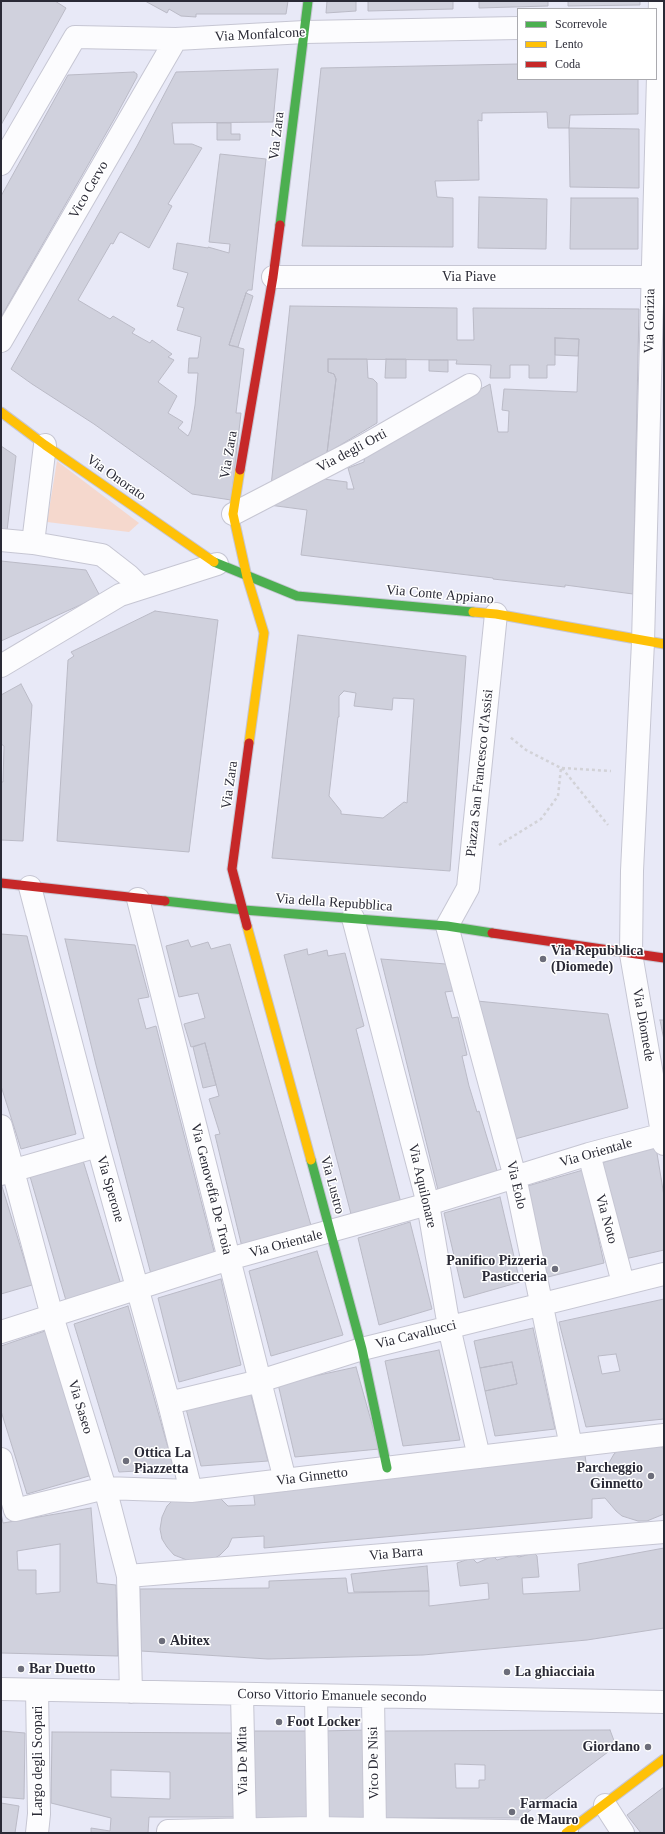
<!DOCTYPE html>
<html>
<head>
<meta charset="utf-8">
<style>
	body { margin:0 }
	#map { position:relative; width:665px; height:1834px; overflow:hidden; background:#e8e9f7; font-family:Georgia,serif }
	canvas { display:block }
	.frame { position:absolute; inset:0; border:2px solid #2a2a36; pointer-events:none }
	.legend { position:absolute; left:517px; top:8px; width:140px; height:72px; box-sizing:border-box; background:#fff; border:1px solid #aaaaaf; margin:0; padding:5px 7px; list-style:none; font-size:12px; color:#2a2a36 }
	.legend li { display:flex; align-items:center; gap:8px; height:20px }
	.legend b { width:20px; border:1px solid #aaaaaf }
</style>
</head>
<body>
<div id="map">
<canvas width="665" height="1834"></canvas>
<div class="frame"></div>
<ul class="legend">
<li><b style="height:5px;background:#4caf50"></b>Scorrevole</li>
<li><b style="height:5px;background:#ffc107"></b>Lento</li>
<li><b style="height:5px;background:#c62828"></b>Coda</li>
</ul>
</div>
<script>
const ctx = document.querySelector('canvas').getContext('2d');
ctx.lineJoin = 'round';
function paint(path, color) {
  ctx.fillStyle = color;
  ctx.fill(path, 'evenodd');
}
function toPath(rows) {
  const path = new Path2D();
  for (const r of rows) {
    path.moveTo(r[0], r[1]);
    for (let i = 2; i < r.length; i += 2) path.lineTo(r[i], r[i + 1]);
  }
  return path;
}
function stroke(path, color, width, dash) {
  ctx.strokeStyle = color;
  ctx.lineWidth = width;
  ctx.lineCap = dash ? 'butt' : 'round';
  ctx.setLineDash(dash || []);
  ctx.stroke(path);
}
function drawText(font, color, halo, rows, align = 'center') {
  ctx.font = font + ' Georgia,serif';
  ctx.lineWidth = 3;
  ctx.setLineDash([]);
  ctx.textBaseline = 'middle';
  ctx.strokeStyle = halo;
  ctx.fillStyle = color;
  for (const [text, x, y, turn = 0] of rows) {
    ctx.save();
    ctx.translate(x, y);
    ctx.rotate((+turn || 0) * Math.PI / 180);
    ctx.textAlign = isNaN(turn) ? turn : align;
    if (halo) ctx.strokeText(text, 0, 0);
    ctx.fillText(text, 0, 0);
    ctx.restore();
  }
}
paint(toPath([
	[57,461,139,523,129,532,47,522]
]), '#f5d8cd');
const building = toPath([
	[1,1,55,1,66,8,1,125,1,1],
	[145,1,288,1,286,14,196,14,196,17,181,16,169,9,167,13,145,1],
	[327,1,356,1,356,11,326,13,327,1],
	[368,1,453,1,453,9,368,11,368,1],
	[479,1,548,1,548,6,479,8,479,1],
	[568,1,640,1,640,5,568,6,568,1],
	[518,64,518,79,638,79,638,114,570,115,569,128,548,128,547,112,482,113,482,121,478,120,479,180,435,181,437,197,453,198,453,247,302,246,321,68,518,64],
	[278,69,273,122,172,123,174,144,192,144,202,148,168,204,172,206,149,248,121,232,119,233,113,244,111,243,78,300,110,319,113,316,135,329,132,333,150,343,152,340,172,354,168,357,174,360,158,382,177,396,168,413,183,422,178,428,188,436,191,430,195,405,198,373,188,373,189,358,198,358,201,337,177,330,184,308,177,306,188,273,173,269,177,243,208,248,208,247,229,253,230,244,209,242,220,154,266,159,252,290,248,290,246,293,229,345,244,349,236,413,241,413,231,500,192,494,94,424,32,384,11,369,137,146,176,72,278,69],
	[134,72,137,74,137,77,116,116,1,317,1,196,68,75,134,72],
	[217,123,231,123,231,134,240,134,240,140,217,140,217,123],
	[569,128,639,129,639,188,570,187,569,128],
	[479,197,547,199,546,249,478,248,479,197],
	[571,198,638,198,638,249,570,249,571,198],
	[246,293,253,296,238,347,229,345,246,293],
	[290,306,457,308,457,340,474,340,473,308,639,309,633,594,565,585,565,587,493,579,493,578,301,555,307,510,269,505,290,306],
	[555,338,579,339,577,392,504,389,502,410,509,411,508,432,498,432,490,384,365,451,364,462,348,468,354,489,347,489,347,482,308,477,303,464,327,453,336,379,334,374,328,372,328,359,457,360,456,364,491,365,490,378,510,378,510,365,529,365,529,378,547,378,547,365,555,365,555,338],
	[555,338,579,339,578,356,555,355,555,338],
	[328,359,367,359,368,378,373,379,377,383,377,423,327,453,336,379,334,374,328,372,328,359],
	[386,359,406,359,406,378,385,378,386,359],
	[429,360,448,360,448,372,429,371,429,360],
	[1,446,16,456,7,531,1,531,1,446],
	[1,561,86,570,100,596,1,641,1,561],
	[155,611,218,620,189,852,57,841,68,660,74,656,71,652,155,611],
	[298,635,466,656,450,871,272,858,298,635],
	[344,691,356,693,354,706,392,710,393,698,414,699,407,803,404,802,383,818,341,814,341,811,329,796,338,717,339,717,339,696,344,691],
	[21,684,32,705,23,841,1,840,1,782,3,782,4,746,1,744,1,695,21,684],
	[1,934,27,936,76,1134,21,1149,1,1086,1,934],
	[65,939,135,945,149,997,138,999,146,1029,156,1026,215,1255,152,1278,96,1065,65,939],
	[188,940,191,947,208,942,211,949,230,944,312,1229,242,1247,215,1135,220,1134,209,1099,219,1096,205,1043,191,1047,184,1024,205,1018,198,993,179,997,166,946,188,940],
	[307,949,308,955,327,950,328,956,345,953,364,1026,356,1029,401,1203,352,1218,284,955,307,949],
	[381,959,446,964,453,991,445,992,452,1018,458,1017,467,1055,462,1056,469,1086,477,1112,479,1111,498,1174,438,1190,381,959],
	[477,1001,608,1014,628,1108,515,1139,477,1001],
	[660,1020,664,1020,664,1040,660,1020],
	[205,1043,216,1085,203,1088,193,1047,205,1043],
	[656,1147,664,1196,664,1250,625,1259,601,1163,656,1147],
	[81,1154,122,1288,67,1304,29,1173,81,1154],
	[583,1170,604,1263,548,1277,524,1187,583,1170],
	[1,1183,32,1285,1,1294,1,1183],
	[500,1197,520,1282,464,1298,444,1213,500,1197],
	[410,1222,432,1309,379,1325,358,1238,410,1222],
	[317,1251,343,1335,271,1356,249,1271,317,1251],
	[221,1279,241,1365,179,1382,158,1298,221,1279],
	[664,1299,664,1419,586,1427,559,1322,664,1299],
	[616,1354,620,1371,602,1374,598,1356,616,1354],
	[128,1306,146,1369,174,1469,119,1472,74,1324,128,1306],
	[533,1328,555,1429,495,1436,485,1391,517,1384,512,1362,480,1368,474,1341,533,1328],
	[48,1330,89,1476,27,1494,1,1411,1,1346,48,1330],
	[439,1350,460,1440,403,1446,385,1361,439,1350],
	[512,1362,517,1384,485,1391,480,1368,512,1362],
	[356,1367,379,1449,295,1457,278,1384,356,1367],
	[250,1391,268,1461,201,1466,185,1405,250,1391],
	[660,1446,664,1449,664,1514,647,1521,638,1521,622,1516,616,1511,605,1498,592,1499,592,1518,264,1548,264,1536,232,1538,228,1547,220,1555,210,1561,192,1562,174,1555,167,1547,162,1539,160,1529,162,1517,167,1506,175,1498,220,1498,228,1506,255,1505,253,1489,585,1455,587,1470,606,1468,614,1454,620,1449,660,1446],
	[91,1508,97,1583,116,1585,118,1656,1,1653,1,1513,3,1523,91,1508],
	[60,1544,60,1592,36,1594,36,1570,18,1570,17,1551,60,1544],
	[664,1548,664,1628,587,1640,423,1655,268,1659,141,1651,140,1589,269,1588,269,1581,346,1578,348,1593,429,1591,429,1606,489,1599,488,1583,460,1586,457,1563,472,1558,477,1563,493,1556,497,1560,514,1555,519,1557,534,1553,537,1556,539,1577,522,1578,523,1594,580,1591,578,1564,664,1548],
	[427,1566,429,1591,354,1592,351,1574,427,1566],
	[366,1730,367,1819,324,1820,322,1731,366,1730],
	[610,1730,616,1746,520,1818,385,1818,384,1731,610,1730],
	[455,1764,485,1765,485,1780,479,1780,479,1788,456,1788,455,1764],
	[1,1731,25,1733,24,1799,1,1797,1,1731],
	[254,1731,311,1731,312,1820,255,1819,254,1731],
	[52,1732,232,1733,236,1817,149,1817,148,1833,91,1833,91,1828,110,1831,111,1818,51,1803,52,1732],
	[111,1770,170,1772,170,1799,111,1797,111,1770],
	[664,1787,664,1833,641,1833,627,1815,664,1787],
	[1,1803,19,1806,15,1833,1,1833,1,1803]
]);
paint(building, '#d0d1dd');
stroke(building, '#babac6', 1);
const street = toPath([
	[660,1,643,642,632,871,631,954,664,1144],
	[1,164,75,37,176,39,305,32,518,28],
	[273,277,664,277],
	[1,341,176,39],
	[233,514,362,447,470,385],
	[1,540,33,543,102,555,129,576,141,588],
	[33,543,45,445],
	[496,614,468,888,447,926,515,1177,571,1446],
	[1,666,120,595,217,564],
	[30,887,98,1146,169,1403,191,1491],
	[138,899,285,1480],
	[353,918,428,1204,449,1327,479,1457],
	[1,1126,52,1316,105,1488,128,1576,131,1692],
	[589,1154,623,1283],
	[1,1174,98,1146],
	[1,1332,229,1259,428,1204,589,1154,664,1134],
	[169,1403,260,1381,362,1349,664,1274],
	[1,1459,15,1510,105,1488,191,1491,664,1435],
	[128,1576,664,1532],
	[1,1689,664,1702],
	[37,1690,39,1814,37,1833],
	[242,1694,245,1833],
	[316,1696,318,1828],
	[373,1697,375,1829],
	[605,1805,623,1833],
	[313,1828,567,1832],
	[168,1831,313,1828,313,1833]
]);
const fast = toPath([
	[280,225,308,1],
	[214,562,297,596,473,612],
	[165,901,244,910,447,926,492,933],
	[311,1160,362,1349,387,1468]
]);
const slow = toPath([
	[1,412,45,445,214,562],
	[240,470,233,514,247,577,264,633,249,743],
	[473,612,496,614,664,644],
	[247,926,311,1160],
	[566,1833,664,1759]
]);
const jam = toPath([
	[240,470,273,277,280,225],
	[1,883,165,901],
	[247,926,232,869,249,743],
	[492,933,664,958]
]);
stroke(street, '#c6c6d3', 24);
stroke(fast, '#c6c6d3', 11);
stroke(slow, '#c6c6d3', 11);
stroke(jam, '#c6c6d3', 11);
stroke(toPath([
	[562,768,608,825],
	[562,768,611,771],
	[499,845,541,819,558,796,561,768,526,750,510,737]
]), '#d2d2d7', 2.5, [3, 3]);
stroke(street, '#fcfcfe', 22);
stroke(fast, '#4caf50', 9);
stroke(slow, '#ffc107', 9);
stroke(jam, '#c62828', 9);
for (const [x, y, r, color] of [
	[543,959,4,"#6c6d7a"],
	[555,1269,4,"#6c6d7a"],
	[126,1461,4,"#6c6d7a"],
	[651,1476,4,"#6c6d7a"],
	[162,1641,4,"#6c6d7a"],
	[21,1669,4,"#6c6d7a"],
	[507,1672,4,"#6c6d7a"],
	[279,1722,4,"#6c6d7a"],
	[648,1747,4,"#6c6d7a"],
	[512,1812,4,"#6c6d7a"]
]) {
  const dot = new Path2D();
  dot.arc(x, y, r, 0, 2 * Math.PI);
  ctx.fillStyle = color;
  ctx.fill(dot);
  stroke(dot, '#fff', 1.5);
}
drawText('14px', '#2a2a36', '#fff', [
	["Via Monfalcone",260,35,-3],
	["Via Zara",277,136,-83],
	["Vico Cervo",89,190,-60],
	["Via Piave",469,277],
	["Via Gorizia",650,321,-89],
	["Via degli Orti",352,451,-28],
	["Via Zara",229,455,-80],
	["Via Onorato",116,478,35],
	["Via Conte Appiano",440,595,5],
	["Piazza San Francesco d'Assisi",480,773,-84],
	["Via Zara",230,785,-82],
	["Via della Repubblica",334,903,4],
	["Via Diomede",643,1025,80],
	["Via Orientale",596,1153,-16],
	["Via Lustro",332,1185,75],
	["Via Eolo",516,1185,77],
	["Via Aquilonare",422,1186,77],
	["Via Sperone",110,1189,74],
	["Via Genoveffa De Troia",211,1189,76],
	["Via Noto",606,1219,75],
	["Via Orientale",286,1244,-15],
	["Via Cavallucci",416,1335,-14],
	["Via Saseo",80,1407,73],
	["Via Ginnetto",312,1477,-7],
	["Via Barra",396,1554,-5],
	["Corso Vittorio Emanuele secondo",332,1696,1],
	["Largo degli Scopari",38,1761,-90],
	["Via De Mita",243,1761,-91],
	["Vico De Nisi",374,1763,-91]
]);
drawText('bold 14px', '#2a2a36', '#fff', [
	["Via Repubblica",551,951],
	["(Diomede)",551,967],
	["Panifico Pizzeria",547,1261,"right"],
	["Pasticceria",547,1277,"right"],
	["Ottica La",134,1453],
	["Piazzetta",134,1469],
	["Parcheggio",643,1468,"right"],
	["Ginnetto",643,1484,"right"],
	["Abitex",170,1641],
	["Bar Duetto",29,1669],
	["La ghiacciaia",515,1672],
	["Foot Locker",287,1722],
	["Giordano",640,1747,"right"],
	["Farmacia",520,1804],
	["de Mauro",520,1820]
], 'left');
</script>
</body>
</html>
